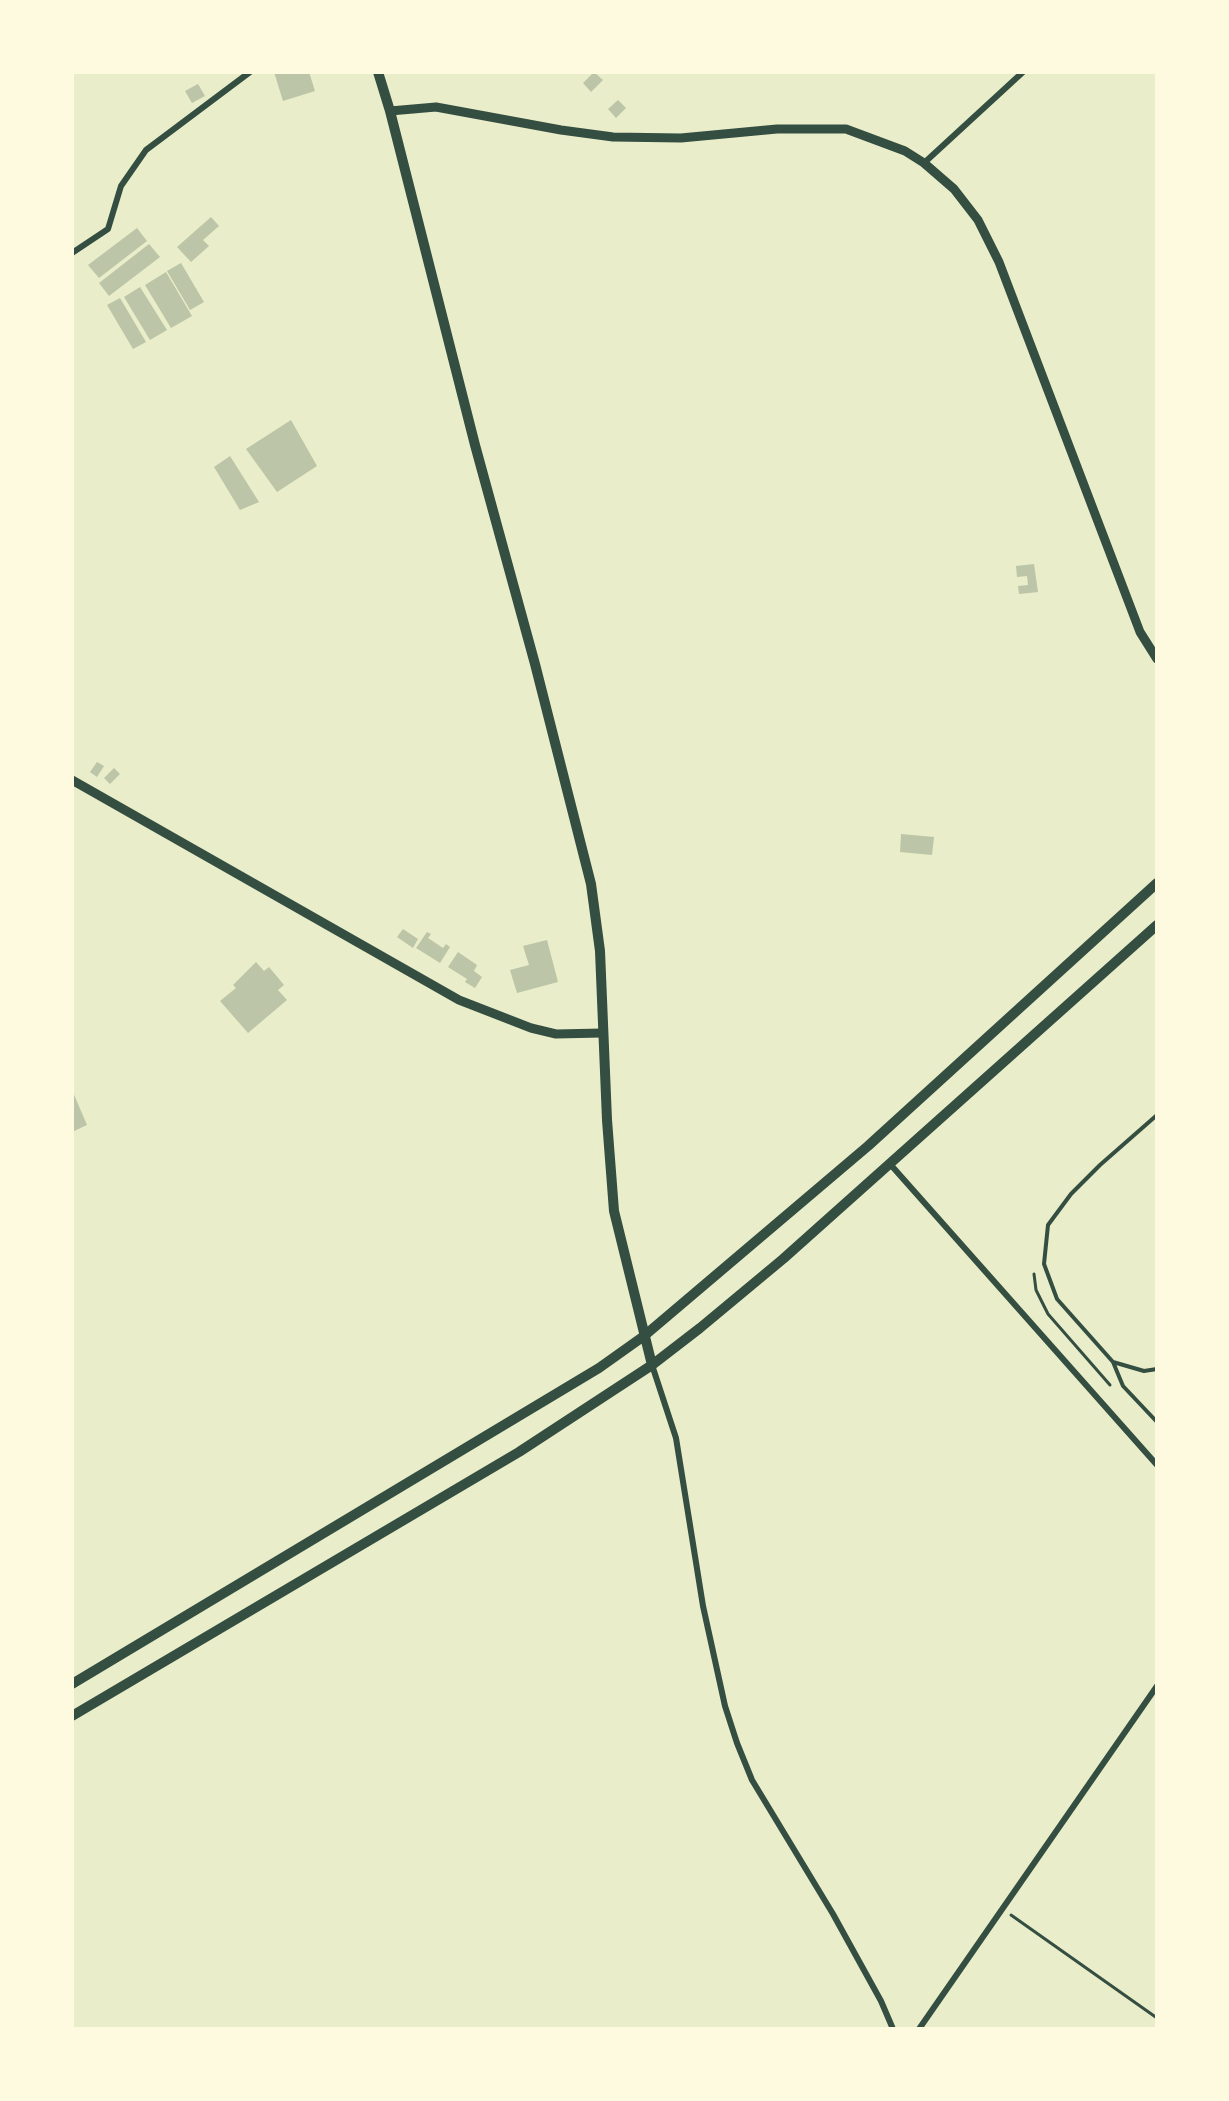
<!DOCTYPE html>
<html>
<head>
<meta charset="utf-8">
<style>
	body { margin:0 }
	#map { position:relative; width:1229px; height:2101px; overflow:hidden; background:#e9edc9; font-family:"Space Grotesk",sans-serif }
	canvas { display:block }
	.frame { position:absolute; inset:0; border:74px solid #fefae0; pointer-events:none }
</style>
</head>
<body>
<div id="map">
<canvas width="1229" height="2101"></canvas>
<div class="frame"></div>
</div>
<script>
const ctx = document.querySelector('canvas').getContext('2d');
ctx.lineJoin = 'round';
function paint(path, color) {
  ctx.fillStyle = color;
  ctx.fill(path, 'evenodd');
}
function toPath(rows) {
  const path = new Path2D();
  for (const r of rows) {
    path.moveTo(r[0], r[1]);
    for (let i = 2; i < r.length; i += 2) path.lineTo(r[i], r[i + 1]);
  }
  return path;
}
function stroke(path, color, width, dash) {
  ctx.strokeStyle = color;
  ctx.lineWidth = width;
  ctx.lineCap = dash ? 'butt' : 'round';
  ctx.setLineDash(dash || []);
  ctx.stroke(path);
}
paint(toPath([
	[274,72,309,72,315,91,283,101],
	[594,72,603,80,591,92,583,83],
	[198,84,205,96,192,103,185,91],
	[618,100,626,108,616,118,608,109],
	[211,217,219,226,203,240,209,246,191,262,177,247],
	[137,228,147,241,99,278,88,265],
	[149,244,160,257,109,296,99,283],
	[181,263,204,302,190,310,167,271],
	[166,272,192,316,171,328,145,285],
	[140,287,167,330,150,340,124,297],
	[120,298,146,342,133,349,107,305],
	[291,420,317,466,277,492,246,449],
	[230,456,259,502,240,510,214,467],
	[1034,564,1038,592,1019,594,1018,586,1028,585,1027,576,1017,577,1016,566],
	[97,762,104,766,97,777,90,772],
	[114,768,120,774,110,784,104,778],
	[901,834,934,837,932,855,900,852],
	[403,929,418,939,413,948,397,937],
	[427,932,431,934,428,938,443,948,446,944,450,947,440,963,416,948],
	[547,940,558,982,517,993,510,970,529,965,523,946],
	[458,952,477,965,474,971,482,977,475,988,465,982,467,979,448,967],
	[256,962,264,971,269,967,284,985,278,990,287,1000,248,1033,220,1001,236,988,233,985],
	[72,1090,87,1125,72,1132]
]), '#bcc5a7');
stroke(toPath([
	[1034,1274,1036,1290,1048,1314,1110,1385],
	[1011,1915,1157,2018]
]), '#344e41', 3);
stroke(toPath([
	[1157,1115,1100,1165,1071,1194,1048,1225,1044,1264,1057,1299,1113,1362,1144,1371,1157,1369],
	[1113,1362,1123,1386,1157,1422]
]), '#344e41', 4);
stroke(toPath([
	[924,163,1023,72],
	[72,253,108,229,121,186,146,150,250,72],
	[890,1164,1157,1465],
	[652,1365,676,1438,703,1606,725,1706,737,1743,752,1780,833,1914,881,2001,893,2029],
	[919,2029,1157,1686]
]), '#344e41', 6);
stroke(toPath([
	[390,111,436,107,561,130,613,137,681,138,777,129,846,129,905,151,924,163,954,189,978,220,999,262,1140,632,1157,659],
	[72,780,459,1000,531,1028,556,1034,602,1033]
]), '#344e41', 9);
stroke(toPath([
	[378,72,390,111,475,445,535,664,591,884,600,951,607,1120,614,1211,652,1365],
	[72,1684,599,1368,644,1336,868,1146,1157,883],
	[72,1716,519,1452,652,1365,700,1328,783,1259,1157,925]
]), '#344e41', 10);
</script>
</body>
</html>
